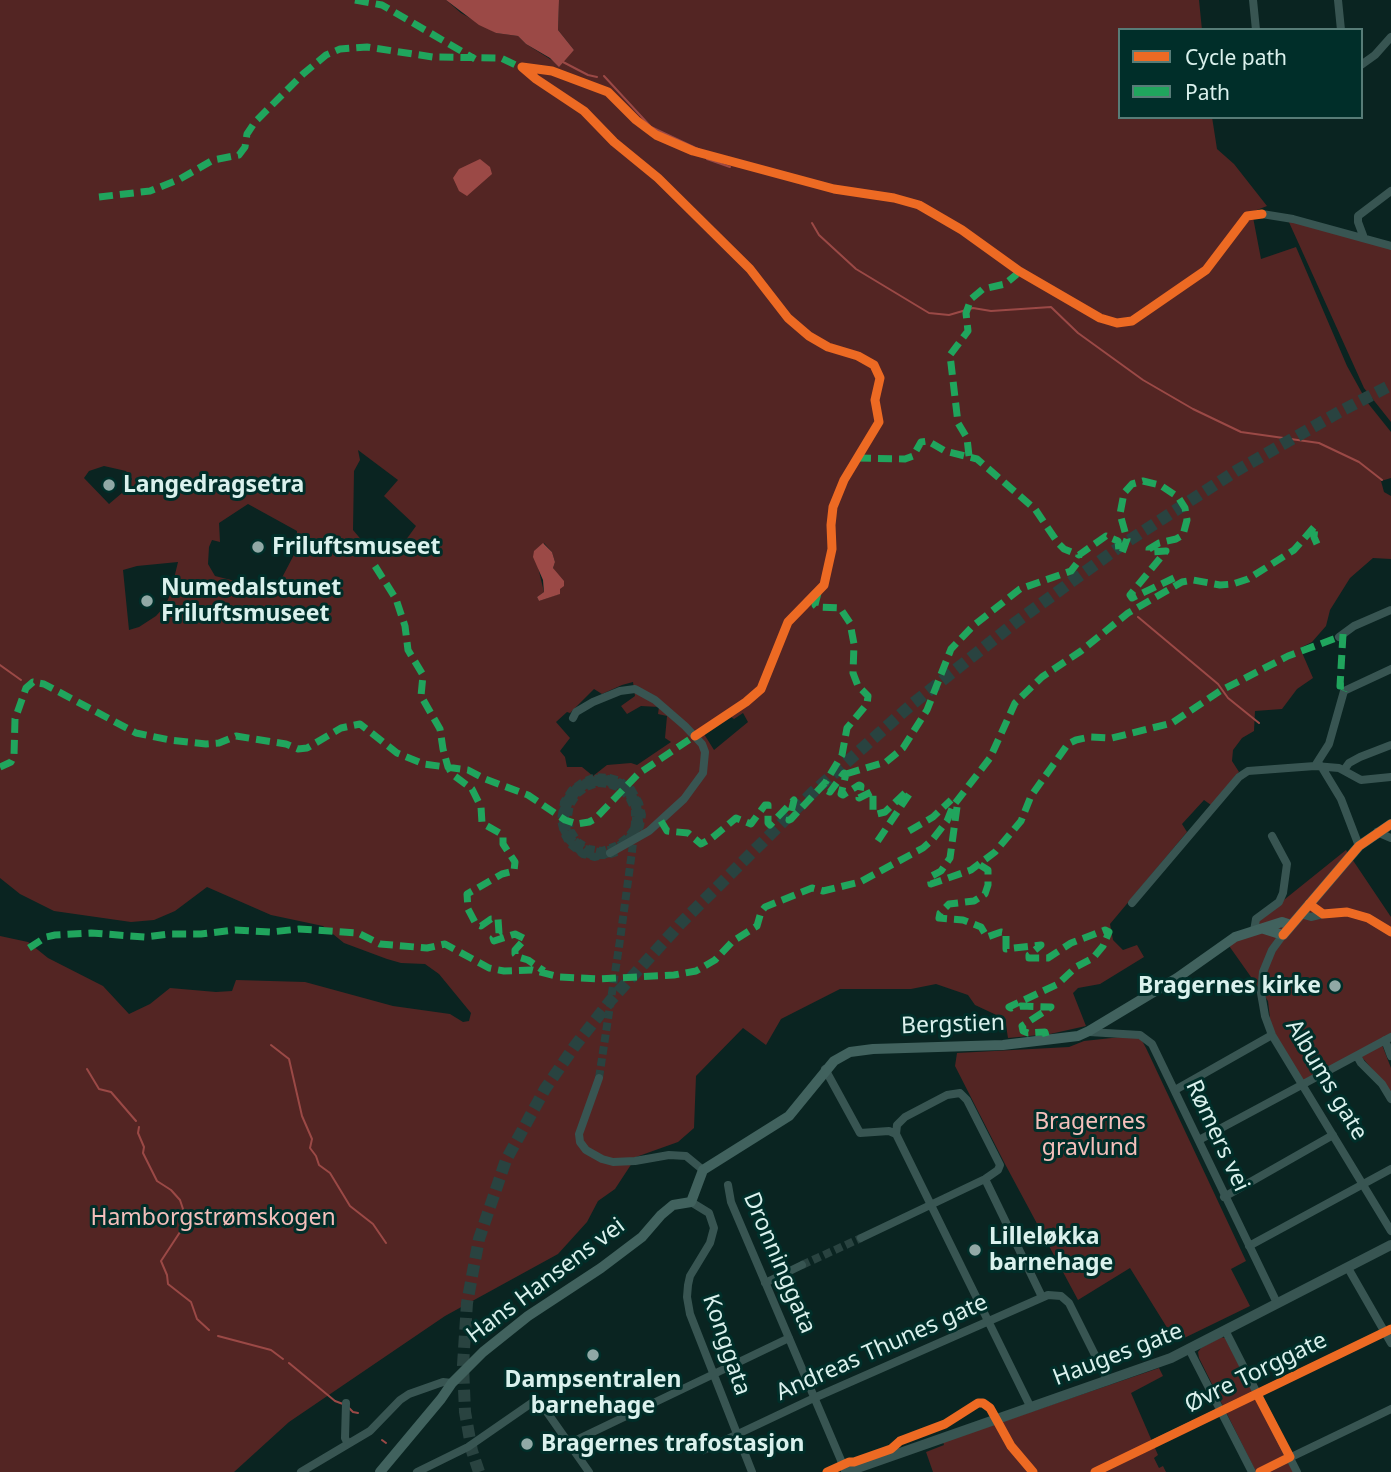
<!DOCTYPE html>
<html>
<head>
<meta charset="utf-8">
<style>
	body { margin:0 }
	#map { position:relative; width:1391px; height:1472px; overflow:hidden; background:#0a2421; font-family:"Noto Sans",sans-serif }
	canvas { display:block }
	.legend { position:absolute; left:1118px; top:28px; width:245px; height:91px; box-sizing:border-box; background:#002e29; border:2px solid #577c77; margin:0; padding:9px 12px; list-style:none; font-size:21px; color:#daf1ed }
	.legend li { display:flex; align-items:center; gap:14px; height:35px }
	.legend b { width:35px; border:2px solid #577c77 }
</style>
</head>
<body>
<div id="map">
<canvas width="1391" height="1472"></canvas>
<ul class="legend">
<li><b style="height:9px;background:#ed6a23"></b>Cycle path</li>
<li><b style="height:9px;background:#20a55d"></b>Path</li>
</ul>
</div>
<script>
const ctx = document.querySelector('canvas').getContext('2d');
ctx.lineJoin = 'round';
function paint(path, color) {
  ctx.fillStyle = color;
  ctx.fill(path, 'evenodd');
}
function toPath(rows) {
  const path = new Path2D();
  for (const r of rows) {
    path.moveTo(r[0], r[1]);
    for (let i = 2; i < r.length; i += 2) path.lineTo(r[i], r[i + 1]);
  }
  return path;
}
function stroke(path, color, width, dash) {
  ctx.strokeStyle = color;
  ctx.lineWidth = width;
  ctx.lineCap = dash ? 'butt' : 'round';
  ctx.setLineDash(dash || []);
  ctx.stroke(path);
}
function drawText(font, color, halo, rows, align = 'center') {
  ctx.font = font + ' "Noto Sans",sans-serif';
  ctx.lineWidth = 6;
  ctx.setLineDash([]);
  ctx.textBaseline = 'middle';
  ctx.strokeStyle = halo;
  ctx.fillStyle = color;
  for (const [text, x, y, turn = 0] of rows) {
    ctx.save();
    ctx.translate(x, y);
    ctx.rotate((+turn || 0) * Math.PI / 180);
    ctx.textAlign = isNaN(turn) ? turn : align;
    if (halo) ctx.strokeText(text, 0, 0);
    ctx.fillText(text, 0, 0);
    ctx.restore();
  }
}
paint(toPath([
	[0,0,446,0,461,13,496,33,518,36,526,44,558,64,574,50,558,30,559,0,1199,0,1202,30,1120,30,1120,117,1212,117,1217,149,1234,164,1267,206,1252,212,1261,259,1296,247,1347,366,1367,402,1391,432,1391,478,1381,481,1384,492,1391,496,1391,559,1373,558,1350,578,1330,610,1326,626,1312,642,1300,648,1313,678,1297,689,1282,709,1255,711,1254,731,1242,738,1233,750,1232,761,1239,772,1211,805,1204,800,1182,824,1187,832,1110,924,1113,940,1123,950,1137,945,1144,957,1100,984,1078,988,1073,993,1086,1026,1050,1034,1008,1038,1005,1019,975,1005,968,995,936,984,911,989,840,989,781,1019,766,1045,743,1028,696,1076,694,1128,678,1142,636,1157,615,1189,598,1201,587,1222,558,1254,445,1316,289,1422,234,1472,0,1472,0,936,28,942,48,958,103,986,129,1014,150,1004,170,988,216,992,232,991,236,980,305,982,393,1006,450,1014,463,1022,469,1021,471,1013,439,974,425,964,401,963,387,959,344,943,323,926,271,915,207,887,175,911,154,920,131,922,54,911,20,894,0,878],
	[358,450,398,480,384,496,416,526,403,544,390,555,378,557,360,547,364,543,353,530,354,471,360,460],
	[104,466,126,471,132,479,122,493,109,504,84,478,89,471],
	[248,504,297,531,297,549,275,591,215,576,208,564,209,547,212,540,220,542,219,523],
	[544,543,552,552,555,562,553,568,557,575,559,594,539,601,537,597,544,592,537,563],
	[178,562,170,595,165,606,156,616,139,627,129,630,123,570,137,566],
	[633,682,635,696,621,706,627,714,641,706,659,707,658,714,667,716,665,738,671,742,637,765,631,763,607,765,593,776,582,767,567,767,565,757,560,751,570,738,556,722,567,712,570,713,594,689,602,694,622,685],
	[743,713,748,722,714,750,704,734,731,717,734,719],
	[1288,220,1391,248,1391,422,1364,388],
	[1346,850,1391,917,1391,1037,1381,1042,1391,1068,1391,1099,1373,1070,1359,1054,1303,1085,1272,1035,1268,1001,1227,943,1254,931,1254,924],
	[1130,1036,1141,1039,1146,1048,1246,1261,1231,1269,1250,1306,1176,1342,1130,1268,1078,1300,1005,1164,955,1066,957,1053,1069,1047,1084,1041],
	[1221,1337,1225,1338,1294,1472,1256,1472,1199,1358,1198,1352,1201,1348],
	[1159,1368,1163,1376,1131,1393,1158,1455,1154,1458,1159,1468,1163,1466,1166,1472,933,1472,926,1452,944,1445,943,1442]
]), '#532523');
paint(toPath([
	[446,0,559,0,558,30,574,50,559,67,550,58,526,44,518,36,496,33,479,25],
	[480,159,490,167,492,174,467,196,459,191,453,178,459,169],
	[543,543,552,552,555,562,553,568,564,581,564,586,560,589,560,594,539,601,537,597,544,592,543,580,533,557,534,551]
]), '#9b4946');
stroke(toPath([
	[563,62,588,75,597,77],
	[604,76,651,127,700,150],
	[707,159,730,167],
	[812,223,819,235,856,269,929,313,949,315,973,308,991,311,1051,307,1078,333,1143,380,1193,409,1241,432,1319,443,1359,462,1382,480],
	[1138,617,1218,684,1228,698,1259,723],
	[0,665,21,680],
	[271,1045,289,1059,302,1116,312,1139,310,1148,316,1156,319,1165,330,1173,350,1206,373,1224,386,1243],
	[87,1069,99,1089,111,1092,136,1121],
	[139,1127,138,1133,144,1147,143,1153,157,1181,171,1190,180,1200,183,1209,182,1229,161,1261,167,1275,168,1284,191,1302,197,1319,209,1330],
	[218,1336,271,1350,283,1359],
	[289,1363,335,1401,343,1404],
	[349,1408,353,1412,358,1413],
	[382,1440,386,1443]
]), '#9b4946', 2);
stroke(toPath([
	[616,851,603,854,588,853,578,847,568,836,564,823,564,811,569,799,580,786,592,781,605,779,619,783,630,791,637,804,639,821,636,830,627,842],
	[617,852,607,855,591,855,580,851,569,840,563,828,563,811,568,798,576,788,592,779,605,778,619,782,630,790,638,803,640,816,638,831,629,842],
	[610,853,595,857,583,854,570,844,564,833,561,820,564,802,572,790,583,782,596,777,610,778,620,781,631,789,639,803,642,815,640,826,633,840],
	[599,1078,620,940,631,859,633,843,634,830,635,823,635,810,629,797,620,788,609,784,597,783,586,787,577,794,570,805,568,816,570,830,578,842,589,849,602,851,616,846,628,837,634,829,636,825,636,810,633,800,625,790,614,784,600,782,589,784,579,791,571,800,566,816,567,827,574,840,585,849,599,852,613,849,625,842,629,838,633,833,635,829,638,816,634,799,622,786,605,781,588,783,578,790,568,804,565,816,567,831,573,841,585,850,599,853,613,850],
	[802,1265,861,1238]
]), '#294340', 8, [8, 4]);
stroke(toPath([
	[479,1472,472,1451,465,1412,463,1365,467,1303,479,1239,506,1160,545,1089,574,1047,611,1000,681,923,812,793,911,705,1016,622,1122,545,1236,471,1341,411,1391,385]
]), '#294340', 12, [12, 6]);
stroke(toPath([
	[1253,0,1256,30],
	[1338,0,1341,30],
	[1361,65,1375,55,1391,37],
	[1262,214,1293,219,1391,246],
	[1364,238,1358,222,1358,216,1391,191],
	[1339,637,1354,626,1391,610],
	[573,718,576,712,593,702,620,691,635,689,655,700,685,726,702,744,705,752,703,773,684,799,649,831,610,853],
	[1315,766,1329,744,1344,691,1391,669],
	[1321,766,1341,799,1359,846],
	[1344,770,1349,763,1360,757,1391,745],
	[1377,832,1391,838],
	[1132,903,1239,777,1248,771,1315,766,1339,768,1361,780,1391,777],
	[1301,914,1311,917,1323,914,1347,912,1368,918,1391,932],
	[1254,931,1256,919,1279,902,1283,893,1287,864,1272,836],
	[1283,935,1272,950,1263,972,1261,993,1265,1016,1272,1035,1391,1231],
	[1089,1032,1140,1035,1152,1044,1277,1303],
	[1385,1040,1391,1056],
	[1357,1056,1361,1063,1382,1084,1391,1099],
	[825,1069,860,1133,889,1131,896,1134],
	[599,1078,579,1134,580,1142,586,1150,602,1159,613,1162,635,1161,669,1155,686,1156,703,1170],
	[1175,1090,1272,1035],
	[896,1134,1031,1408],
	[1199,1140,1391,1037],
	[985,1179,1042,1297],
	[728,1185,731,1202,846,1472],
	[1224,1197,1333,1135],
	[691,1202,709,1213,714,1228,710,1243,690,1276,688,1285,687,1297,690,1314,752,1472],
	[861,1238,985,1179,998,1170,1000,1165,967,1100,960,1093,947,1095,905,1117,897,1125,896,1134],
	[1249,1246,1391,1169],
	[1348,1268,1391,1343],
	[765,1283,802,1265],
	[1225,1330,1297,1472],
	[1189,1349,1252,1472],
	[346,1403,345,1438,348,1444],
	[570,1443,789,1338],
	[1144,1448,1385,1332],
	[704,1450,814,1398,1048,1295,1061,1296,1069,1303,1108,1381],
	[301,1472,370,1431,400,1400,409,1394,443,1382,452,1383],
	[417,1472,468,1447,533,1402,542,1405,589,1472],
	[1260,1472,1391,1409]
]), '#385552', 8);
stroke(toPath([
	[846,1472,1171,1358,1391,1245]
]), '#385552', 10);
stroke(toPath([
	[1264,929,1283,935,1359,846,1391,824],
	[380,1472,441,1399,452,1383,483,1352,528,1316,601,1268,642,1237,661,1215,673,1205,691,1202,703,1170,789,1116,834,1061,850,1052,873,1049,1003,1045,1078,1036,1089,1031,1177,978,1235,937,1282,922,1291,925]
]), '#41625e', 10);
stroke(toPath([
	[355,0,382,5,475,59],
	[99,197,150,191,180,179,213,160,239,155,245,147,247,134,255,122,303,74,326,55,340,49,367,47,433,57,501,58,526,70],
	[969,456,967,438,958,423,950,355,968,331,966,313,971,299,983,289,1005,284,1017,274],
	[857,458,905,459,913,456,921,442,928,441,945,451,977,459,1035,509,1058,543,1064,549,1079,555,1106,536,1118,541,1119,552,1122,553,1127,539,1120,514,1124,493,1132,484,1143,481,1160,485,1178,497,1185,508,1187,520,1183,535,1176,539,1159,543,1149,549,1149,552,1166,551,1130,595,1132,598,1174,578],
	[375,566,396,599,405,626,408,650,423,675,421,696,440,729,443,749,448,767,452,774,472,789,481,807,482,823,503,835,503,844,515,862,514,871,502,874,467,894,468,909,476,924,481,926,491,919,498,919,499,933,493,938,494,941,515,934,525,939,515,950,515,954,518,957,528,960,544,971],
	[818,593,815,605,817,607,840,608,850,623,854,644,853,673,858,686,868,696,867,704,847,728,842,755,825,783],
	[1343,634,1340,686,1346,686,1344,691],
	[0,767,11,762,14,756,15,719,26,688,33,682,44,684,136,733,170,740,206,744,219,743,236,736,286,744,298,749,307,748,341,728,360,724,397,753,424,764,468,770,485,779,528,795,565,820,577,824,589,822,595,819,638,774,699,733],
	[846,774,886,762,903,748,927,710,951,649,973,626,1020,589,1071,571,1078,562,1079,555],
	[957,807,950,858,941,871,930,877,931,884,971,870,995,852,1021,821,1031,796,1068,744,1076,740,1090,737,1112,738,1172,723,1220,691,1288,656,1339,637],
	[661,821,667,831,688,833,701,844,712,838,736,818,751,824,765,805,768,805,768,823,770,825,794,800,789,820,791,819,825,783,826,790,830,792,844,773,846,774,841,794,843,795,859,785,861,786,859,798,873,791,873,811,877,814,885,812,905,793,910,793,875,845],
	[909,831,933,817,951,800],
	[980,865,988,870,988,885,985,894,974,901,949,904,940,913,939,918,963,920,981,927,987,937,1001,932,1006,933,1006,949,1041,945,1029,955,1029,958,1048,958,1071,943,1105,930,1109,932,1103,946,1093,958,1076,967,1058,984,1009,1007,1011,1008,1021,1006,1051,1007,1022,1026,1023,1031,1028,1033,1045,1032,1047,1040],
	[29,948,46,937,55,935,91,933,145,937,170,934,201,934,235,930,271,932,299,929,358,933,380,944,427,948,445,944,489,968,504,971,532,970,560,977,599,979,674,975,696,971,715,960,733,941,757,926,761,912,765,907,812,888,823,891,860,882,923,848,933,839,947,821,953,806,990,758,1015,703,1042,677,1081,651,1128,613,1182,582,1193,580,1220,585,1233,584,1248,579,1294,550,1315,526,1314,537,1317,544]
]), '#20a55d', 7, [14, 7]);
stroke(toPath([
	[522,67,536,79,584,111,614,142,658,178,750,269,788,318,809,336,828,347,858,356,874,365,880,378,875,400,879,422,844,480,833,507,831,525,832,549,824,585,788,622,761,689,746,702,695,736],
	[522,67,552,71,608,92,636,120,656,135,693,151,834,189,894,198,919,205,962,230,1019,271,1100,318,1117,323,1132,321,1206,270,1247,216,1262,214],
	[1309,904,1323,914,1347,912,1368,918,1391,932],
	[1283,935,1359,846,1391,824],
	[1257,1394,1290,1457,1260,1472],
	[827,1472,849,1462,854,1462,891,1449,900,1441,945,1424,978,1403,983,1403,990,1408,1011,1446,1033,1472],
	[1095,1472,1391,1329]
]), '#ed6a23', 9);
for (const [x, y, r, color] of [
	[109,485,7,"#91a9a6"],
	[258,547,7,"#91a9a6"],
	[147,601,7,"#91a9a6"],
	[1335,986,7,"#91a9a6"],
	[975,1250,7,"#91a9a6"],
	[593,1355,7,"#91a9a6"],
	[527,1444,7,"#91a9a6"]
]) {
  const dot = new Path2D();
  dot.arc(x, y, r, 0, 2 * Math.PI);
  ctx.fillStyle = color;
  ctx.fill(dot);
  stroke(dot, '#002e29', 2.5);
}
drawText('bold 23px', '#daf1ed', '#002e29', [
	["Langedragsetra",123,485],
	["Friluftsmuseet",272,547],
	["Numedalstunet",161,588],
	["Friluftsmuseet",161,614],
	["Bragernes kirke",1321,986,"right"],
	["Lilleløkka",989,1237],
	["barnehage",989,1263],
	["Dampsentralen",593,1380,"center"],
	["barnehage",593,1406,"center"],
	["Bragernes trafostasjon",541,1444]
], 'left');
drawText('23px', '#daf1ed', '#002e29', [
	["Bergstien",953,1025,-2],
	["Albums gate",1326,1080,59],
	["Rømers vei",1217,1136,65],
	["Dronninggata",779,1263,67],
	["Hans Hansens vei",546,1281,-37],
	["Konggata",726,1345,71],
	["Andreas Thunes gate",882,1348,-24],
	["Hauges gate",1118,1355,-21],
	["Øvre Torggate",1256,1373,-26]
]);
drawText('23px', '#f4bfbb', '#002e29', [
	["Bragernes",1090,1122],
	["gravlund",1090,1148],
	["Hamborgstrømskogen",213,1218]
]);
</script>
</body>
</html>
